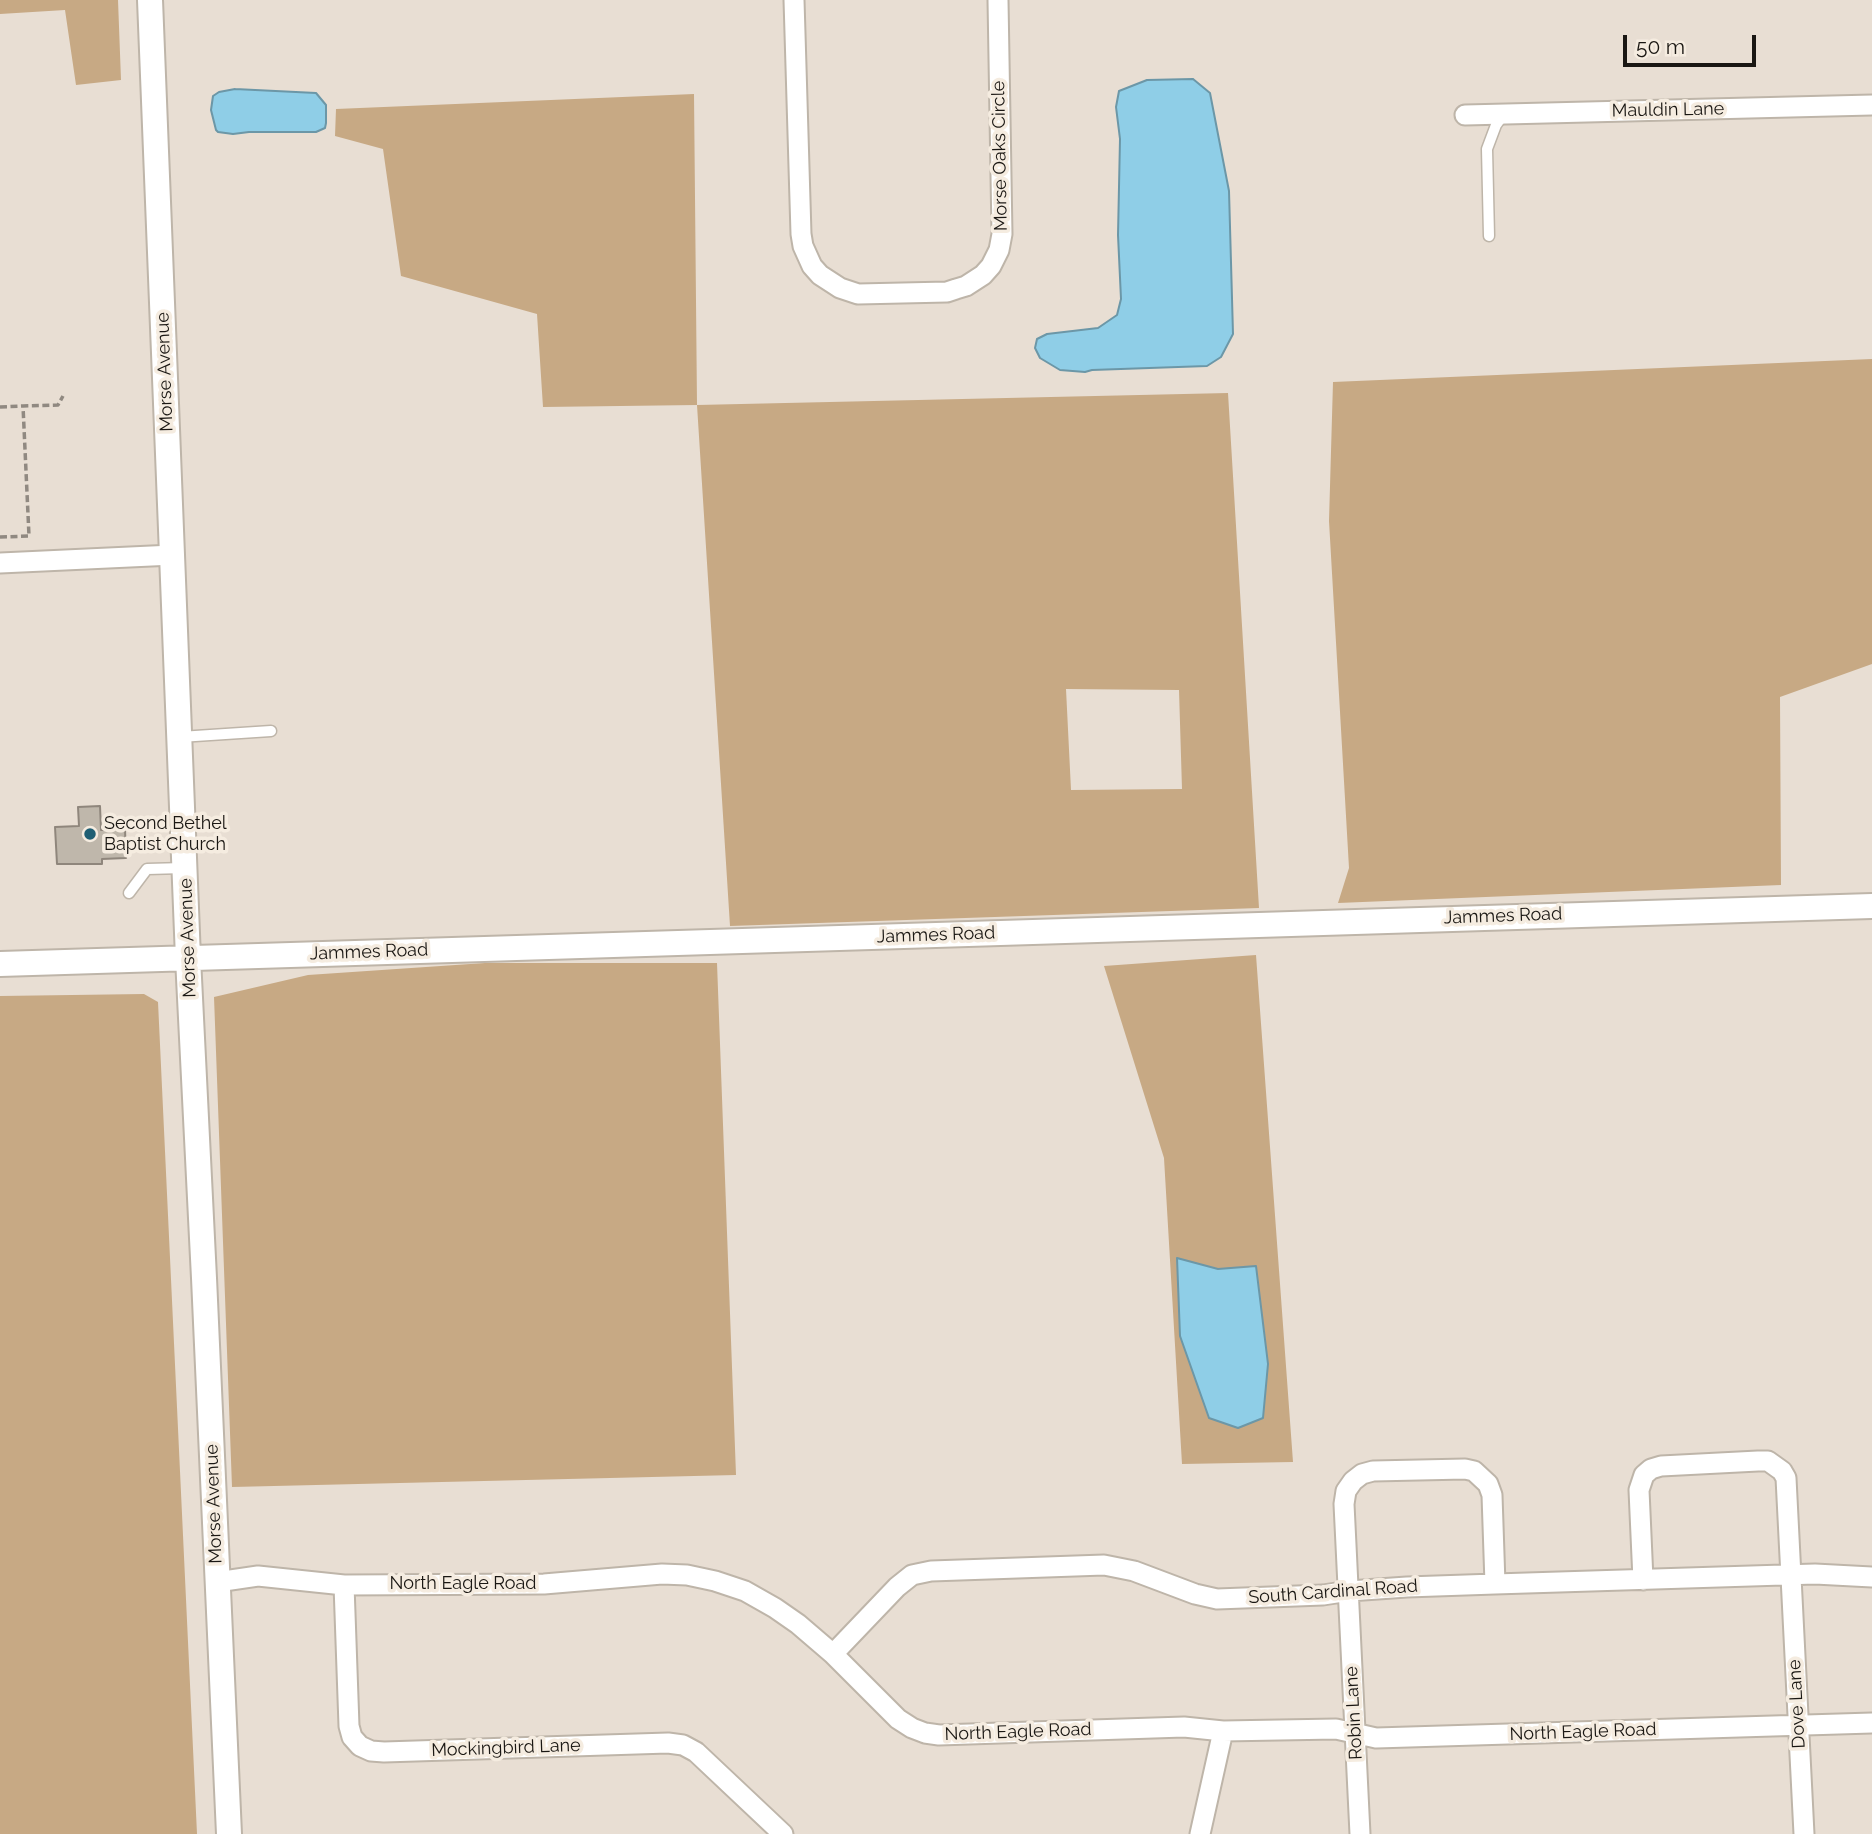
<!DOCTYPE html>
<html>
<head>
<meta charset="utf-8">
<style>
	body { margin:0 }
	#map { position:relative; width:1872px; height:1834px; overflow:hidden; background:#e8ded3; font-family:Raleway,sans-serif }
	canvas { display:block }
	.scale { position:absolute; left:1623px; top:35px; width:133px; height:32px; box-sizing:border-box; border:4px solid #1a1713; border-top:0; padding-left:9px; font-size:21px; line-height:24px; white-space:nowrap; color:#1a1713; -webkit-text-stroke:5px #f5ece0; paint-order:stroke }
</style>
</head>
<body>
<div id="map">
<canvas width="1872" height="1834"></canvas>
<div class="scale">50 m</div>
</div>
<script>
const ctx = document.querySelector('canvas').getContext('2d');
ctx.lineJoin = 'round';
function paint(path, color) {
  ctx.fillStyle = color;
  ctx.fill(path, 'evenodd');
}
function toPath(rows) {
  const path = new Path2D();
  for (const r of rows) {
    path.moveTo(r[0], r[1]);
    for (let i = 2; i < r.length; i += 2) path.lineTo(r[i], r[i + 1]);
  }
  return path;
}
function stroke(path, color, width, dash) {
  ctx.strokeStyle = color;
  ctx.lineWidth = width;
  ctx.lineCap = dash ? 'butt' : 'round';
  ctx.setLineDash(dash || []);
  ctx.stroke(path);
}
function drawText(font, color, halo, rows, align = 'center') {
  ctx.font = font + ' Raleway,sans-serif';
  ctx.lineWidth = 7;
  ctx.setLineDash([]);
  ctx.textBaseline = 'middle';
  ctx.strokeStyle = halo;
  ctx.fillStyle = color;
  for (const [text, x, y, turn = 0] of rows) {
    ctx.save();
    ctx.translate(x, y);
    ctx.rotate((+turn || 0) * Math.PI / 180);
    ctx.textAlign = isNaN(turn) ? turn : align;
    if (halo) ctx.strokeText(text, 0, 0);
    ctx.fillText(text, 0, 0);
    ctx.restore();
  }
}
paint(toPath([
	[0,0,118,0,121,80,76,85,65,10,0,14],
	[694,94,697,405,1228,393,1259,908,730,926,697,405,543,407,537,314,401,276,383,149,335,136,336,109],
	[1066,689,1179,690,1182,789,1071,790],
	[1872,359,1872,664,1780,697,1781,885,1338,903,1349,868,1329,521,1333,382],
	[1256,955,1293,1462,1182,1464,1164,1158,1104,966],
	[1178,1258,1218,1269,1255,1266,1180,1336],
	[485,963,717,963,736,1475,232,1487,214,997,308,975],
	[144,994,158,1002,197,1834,0,1834,0,996]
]), '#c7a984');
const water = toPath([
	[1193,79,1210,93,1229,191,1233,334,1221,357,1207,366,1092,370,1085,372,1060,370,1040,358,1035,348,1037,339,1047,334,1098,328,1117,315,1121,299,1118,235,1120,139,1116,107,1119,91,1147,80,1193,79],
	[235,89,316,93,326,105,326,123,325,128,316,132,249,132,233,134,218,132,216,130,211,110,213,96,219,92,235,89],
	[1177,1258,1218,1269,1256,1266,1268,1364,1263,1418,1238,1428,1209,1418,1180,1336,1177,1258]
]);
paint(water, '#8fcee7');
stroke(water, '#6c97a7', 2);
const building = toPath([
	[100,806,101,830,125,829,126,858,102,859,102,864,57,864,55,827,79,826,78,807,100,806]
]);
paint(building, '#bfb7ab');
stroke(building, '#8f867c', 2);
const service = toPath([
	[1489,236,1487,149,1496,125,1504,114],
	[180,737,271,731],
	[129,893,147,869,184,868]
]);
const minor = toPath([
	[794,0,801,234,803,246,812,266,820,275,840,288,858,294,947,292,956,289,966,286,983,275,991,266,999,250,1002,234,998,0],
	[1465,115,1872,105],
	[0,563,173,555],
	[1643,1580,1639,1490,1644,1475,1651,1469,1661,1466,1758,1461,1768,1461,1782,1471,1786,1478,1804,1834],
	[217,1582,258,1576,344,1585,544,1584,662,1574,687,1575,715,1581,745,1591,775,1608,798,1624,833,1654,898,1719,912,1728,925,1733,939,1735,1184,1727,1223,1731,1336,1729,1376,1738,1872,1723],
	[344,1585,349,1726,352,1737,360,1746,371,1751,384,1752,668,1743,683,1745,696,1752,783,1834],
	[833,1654,897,1587,912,1575,931,1571,1104,1565,1134,1571,1195,1594,1217,1599,1323,1595,1349,1591,1407,1587,1495,1584,1815,1574,1872,1577],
	[1200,1834,1223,1731],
	[1360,1834,1344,1504,1346,1491,1353,1481,1362,1474,1373,1471,1465,1469,1474,1471,1488,1484,1492,1495,1495,1584]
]);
const tertiary = toPath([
	[150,0,188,958,204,1278,229,1834],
	[0,964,1872,906]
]);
stroke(service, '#beb5a9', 13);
stroke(minor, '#beb5a9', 23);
stroke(tertiary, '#beb5a9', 28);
stroke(toPath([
	[0,407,23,406],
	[0,537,29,536,23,406,58,405,63,396]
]), '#908981', 3.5, [7, 3.5]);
stroke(service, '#fff', 10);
stroke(minor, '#fff', 19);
stroke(tertiary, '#fff', 24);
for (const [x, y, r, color] of [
	[90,834,7,"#1f5f74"]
]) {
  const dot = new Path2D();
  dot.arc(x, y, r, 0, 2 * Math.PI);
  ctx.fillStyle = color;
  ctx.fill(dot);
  stroke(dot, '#f5ece0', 2.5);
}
drawText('18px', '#1a1713', '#f5ece0', [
	["Mauldin Lane",1668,110,-1],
	["Morse Oaks Circle",1000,156,-91],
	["Morse Avenue",165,372,-92],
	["Jammes Road",1503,916,-2],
	["Jammes Road",936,935,-2],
	["Morse Avenue",188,938,-92],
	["Jammes Road",369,952,-2],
	["Morse Avenue",214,1504,-92],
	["North Eagle Road",463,1584],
	["South Cardinal Road",1333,1592,-4],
	["Dove Lane",1797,1704,-93],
	["Robin Lane",1354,1713,-93],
	["North Eagle Road",1018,1732,-2],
	["North Eagle Road",1583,1732,-2],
	["Mockingbird Lane",506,1748,-2]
]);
drawText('18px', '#1a1713', '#f5ece0', [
	["Second Bethel",104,824],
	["Baptist Church",104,845]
], 'left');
</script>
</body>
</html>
